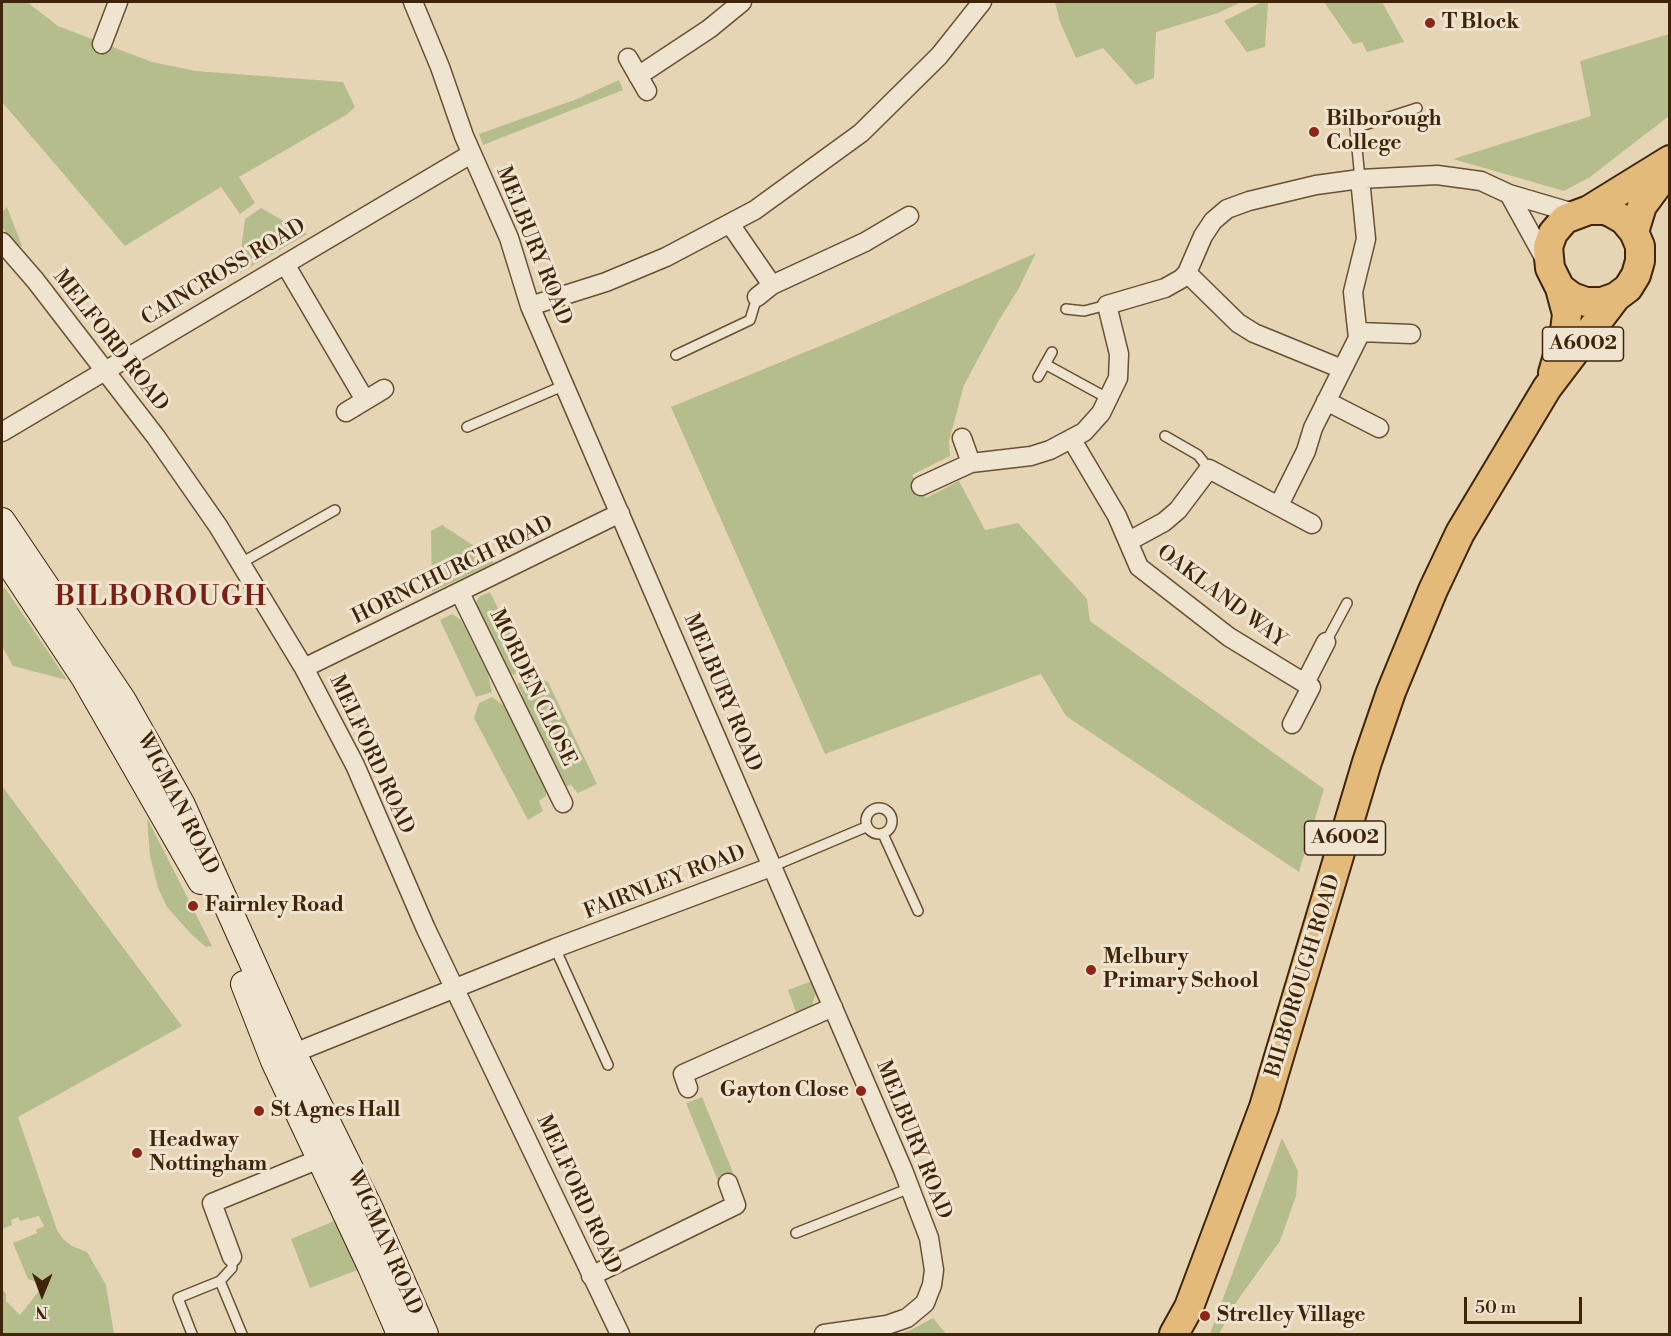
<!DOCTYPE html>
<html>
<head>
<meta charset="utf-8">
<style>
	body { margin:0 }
	#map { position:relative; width:1671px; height:1336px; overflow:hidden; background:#e6d5b5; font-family:"Libre Bodoni",serif }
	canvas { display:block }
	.frame { position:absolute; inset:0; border:3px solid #3e2408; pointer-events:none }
	.north { position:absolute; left:12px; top:1264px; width:60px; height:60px; -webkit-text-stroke:4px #efe4cf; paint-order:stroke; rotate:181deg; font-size:16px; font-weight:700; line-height:24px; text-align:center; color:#3e2408 }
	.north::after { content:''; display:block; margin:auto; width:21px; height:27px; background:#3e2408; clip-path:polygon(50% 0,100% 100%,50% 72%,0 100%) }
	.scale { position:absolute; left:1464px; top:1297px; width:118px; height:27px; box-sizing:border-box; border:3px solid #3e2408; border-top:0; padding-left:8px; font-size:18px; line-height:21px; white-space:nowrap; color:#3e2408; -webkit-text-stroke:4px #efe4cf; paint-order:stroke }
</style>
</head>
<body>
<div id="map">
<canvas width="1671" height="1336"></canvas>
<div class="frame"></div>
<div class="north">N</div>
<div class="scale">50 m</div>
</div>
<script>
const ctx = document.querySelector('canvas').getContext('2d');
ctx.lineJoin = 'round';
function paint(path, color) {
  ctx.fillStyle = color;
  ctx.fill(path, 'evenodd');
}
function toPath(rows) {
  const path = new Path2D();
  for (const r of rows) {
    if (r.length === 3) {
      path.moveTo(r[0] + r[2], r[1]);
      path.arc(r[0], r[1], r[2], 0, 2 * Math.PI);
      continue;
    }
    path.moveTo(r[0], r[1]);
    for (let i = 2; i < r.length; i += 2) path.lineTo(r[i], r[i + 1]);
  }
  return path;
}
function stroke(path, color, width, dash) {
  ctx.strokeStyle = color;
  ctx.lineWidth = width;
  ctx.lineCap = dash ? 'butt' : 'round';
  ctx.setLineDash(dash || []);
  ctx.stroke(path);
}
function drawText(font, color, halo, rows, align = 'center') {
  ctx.font = font + ' "Libre Bodoni",serif';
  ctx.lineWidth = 6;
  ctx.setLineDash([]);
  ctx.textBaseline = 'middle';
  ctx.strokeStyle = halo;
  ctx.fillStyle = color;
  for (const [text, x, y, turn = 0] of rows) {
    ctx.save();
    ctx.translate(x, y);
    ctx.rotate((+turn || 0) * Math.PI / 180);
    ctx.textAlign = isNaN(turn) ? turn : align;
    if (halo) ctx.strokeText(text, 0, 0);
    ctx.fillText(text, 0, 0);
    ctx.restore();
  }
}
paint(toPath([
	[2,2,27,2,58,26,152,62,196,71,343,82,355,107,346,115,239,177,255,203,240,214,221,187,125,246,2,102],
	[1055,2,1241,2,1218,13,1156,32,1154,78,1136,85,1103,48,1076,58,1060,22],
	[1262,2,1268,2,1265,47,1247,52,1224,21],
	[1324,2,1382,2,1404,42,1367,52,1362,42,1353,44],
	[1669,34,1669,116,1590,177,1564,191,1453,159,1591,116,1580,61],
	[619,80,623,90,483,145,479,134,577,99],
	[7,207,22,246,18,248,2,227,2,212],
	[261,208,307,234,238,274,245,219],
	[1036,253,1019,288,998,322,964,385,949,441,950,456,912,475,926,498,959,481,985,530,1018,523,1087,599,1090,621,1324,789,1299,872,1066,716,1041,674,825,754,671,407,847,335],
	[442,525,488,555,494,563,432,592,431,531],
	[5,588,67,680,13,666,2,646,3,589],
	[490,592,527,668,514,675,505,669,477,609,476,602,480,596],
	[452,614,461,620,488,674,492,692,476,697,440,620],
	[535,676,548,682,597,784,578,793,571,785,564,787,521,700,522,694,517,684],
	[492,697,507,708,546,790,546,796,539,801,543,811,528,820,474,718,479,703],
	[2,786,182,1026,18,1117,57,1230,63,1239,72,1246,87,1252,106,1285,114,1334,2,1334,2,1289,6,1294,6,1301,20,1315,39,1291,36,1282,28,1279,13,1243,37,1233,36,1230,44,1226,39,1216,20,1221,18,1217,11,1220,12,1225,2,1229],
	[147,818,212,946,206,947,192,935,167,907,158,888,150,856],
	[812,981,816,992,812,1006,797,1015,788,990],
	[702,1097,734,1175,718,1181,686,1103],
	[1282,1138,1298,1171,1296,1196,1280,1241,1237,1301,1219,1334,1210,1334],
	[339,1219,363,1268,310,1288,291,1239],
	[933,1318,946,1334,896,1334,909,1331]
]), '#b6bd8d');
const lane = toPath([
	[1360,179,1355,128,1417,108],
	[1066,309,1084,311,1107,305],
	[676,355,750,320,757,297],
	[1045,364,1109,399],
	[1038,377,1052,352],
	[467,427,565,385],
	[1165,436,1198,455,1209,469],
	[241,563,335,510],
	[1326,642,1347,603],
	[879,821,13],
	[883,834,918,911],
	[771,867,866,827],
	[555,948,608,1065],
	[796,1233,910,1188],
	[220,1281,242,1334],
	[192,1334,178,1298,220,1281,232,1268,232,1257]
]);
const street = toPath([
	[413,2,440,67,464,136,509,238,530,306,903,1170,929,1238,934,1270,932,1285,925,1303,907,1318,887,1325,824,1334],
	[102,44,118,2],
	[628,58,647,91],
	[638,76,709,29,742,2],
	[1509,194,1546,261],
	[730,224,772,285,865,242,909,216],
	[2,242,35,280,156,437,218,526,304,668,355,765,426,929,620,1334],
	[285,264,365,400],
	[1187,273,1238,323,1254,333,1342,369],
	[757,297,772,285],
	[530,306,606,282,666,257,755,210,861,133,939,56,982,2],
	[1359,332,1411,334],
	[1326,401,1379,428],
	[346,412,384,389],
	[2,432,471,154],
	[962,438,971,463],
	[1072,440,1117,516,1139,567,1229,637,1311,687,1292,724],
	[921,486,971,463,1031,456,1050,450,1084,432,1101,413,1118,378,1119,354,1107,305,1165,288,1181,279,1187,273,1203,236,1213,221,1227,209,1249,201,1316,185,1360,179,1437,175,1481,181,1509,194,1577,214],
	[1279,505,1306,451,1313,428,1358,338,1353,292,1366,239,1360,179],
	[1129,541,1164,522,1178,510,1209,469,1312,524],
	[460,593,563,803],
	[304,668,620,513],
	[1305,683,1326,642],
	[284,1057,555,948,771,867],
	[688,1088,683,1074,833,1007],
	[232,1257,212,1203,329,1155],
	[591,1276,736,1205,728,1183]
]);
const secondary = toPath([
	[2,521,122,699,182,805,293,1053,370,1209,425,1334],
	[2,553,84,677,201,881],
	[244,984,274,1061,371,1267,400,1334]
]);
const primary = toPath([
	[1634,232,1642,206,1670,168],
	[1616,297,1602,302,1586,302,1572,297,1560,288,1550,268,1548,247,1553,233,1565,219,1589,210,1670,160],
	[1553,373,1565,331,1567,314,1560,288],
	[1174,1334,1189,1307,1264,1107,1367,762,1391,692,1433,590,1460,533,1547,388,1616,297,1628,288,1636,275,1640,261,1640,246,1634,232,1624,220,1612,213,1605,210,1589,210]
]);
stroke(lane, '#685033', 12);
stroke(street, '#685033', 21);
stroke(secondary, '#3e2408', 28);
stroke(primary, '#3e2408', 32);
stroke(lane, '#efe4cf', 9);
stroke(street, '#efe4cf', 18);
stroke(secondary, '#efe4cf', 26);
stroke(primary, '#e3ba7a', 28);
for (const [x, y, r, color] of [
	[1430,23,6,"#8f2418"],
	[1314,132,6,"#8f2418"],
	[193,906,6,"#8f2418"],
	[1091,970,6,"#8f2418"],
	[861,1091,6,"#8f2418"],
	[259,1111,6,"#8f2418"],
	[137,1153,6,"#8f2418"],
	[1205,1316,6,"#8f2418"]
]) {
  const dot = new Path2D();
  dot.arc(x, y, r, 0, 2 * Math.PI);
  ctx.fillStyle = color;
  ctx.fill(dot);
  stroke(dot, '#efe4cf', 2);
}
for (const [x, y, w] of [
	[1583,344,81],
	[1345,838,81]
]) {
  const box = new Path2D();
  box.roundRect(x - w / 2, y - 17, w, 34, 4.5);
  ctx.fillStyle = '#efe4cf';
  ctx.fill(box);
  stroke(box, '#3e2408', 1.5);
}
drawText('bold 20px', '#3e2408', null, [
	["A6002",1583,344],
	["A6002",1345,838]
]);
drawText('bold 21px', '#3e2408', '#efe4cf', [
	["T Block",1442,23],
	["Bilborough",1326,120],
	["College",1326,144],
	["Fairnley Road",205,906],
	["Melbury",1103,958],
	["Primary School",1103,982],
	["Gayton Close",849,1091,"right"],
	["St Agnes Hall",271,1111],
	["Headway",149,1141],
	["Nottingham",149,1165],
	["Strelley Village",1217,1316]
], 'left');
drawText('21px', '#3e2408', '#efe4cf', [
	["MELBURY ROAD",533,246,68],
	["CAINCROSS ROAD",224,273,-31],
	["MELFORD ROAD",110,341,52],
	["HORNCHURCH ROAD",453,571,-26],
	["OAKLAND WAY",1221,597,37],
	["MORDEN CLOSE",532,688,64],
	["MELBURY ROAD",722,693,67],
	["MELFORD ROAD",371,755,65],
	["WIGMAN ROAD",177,804,63],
	["FAIRNLEY ROAD",665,883,-21],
	["BILBOROUGH ROAD",1304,976,-73],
	["MELBURY ROAD",913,1140,68],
	["MELFORD ROAD",578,1195,65],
	["WIGMAN ROAD",384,1243,66]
]);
ctx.letterSpacing = '1.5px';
drawText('bold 27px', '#7a1f14', '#efe4cf', [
	["BILBOROUGH",161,599]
]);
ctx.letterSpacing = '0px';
</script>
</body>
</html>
